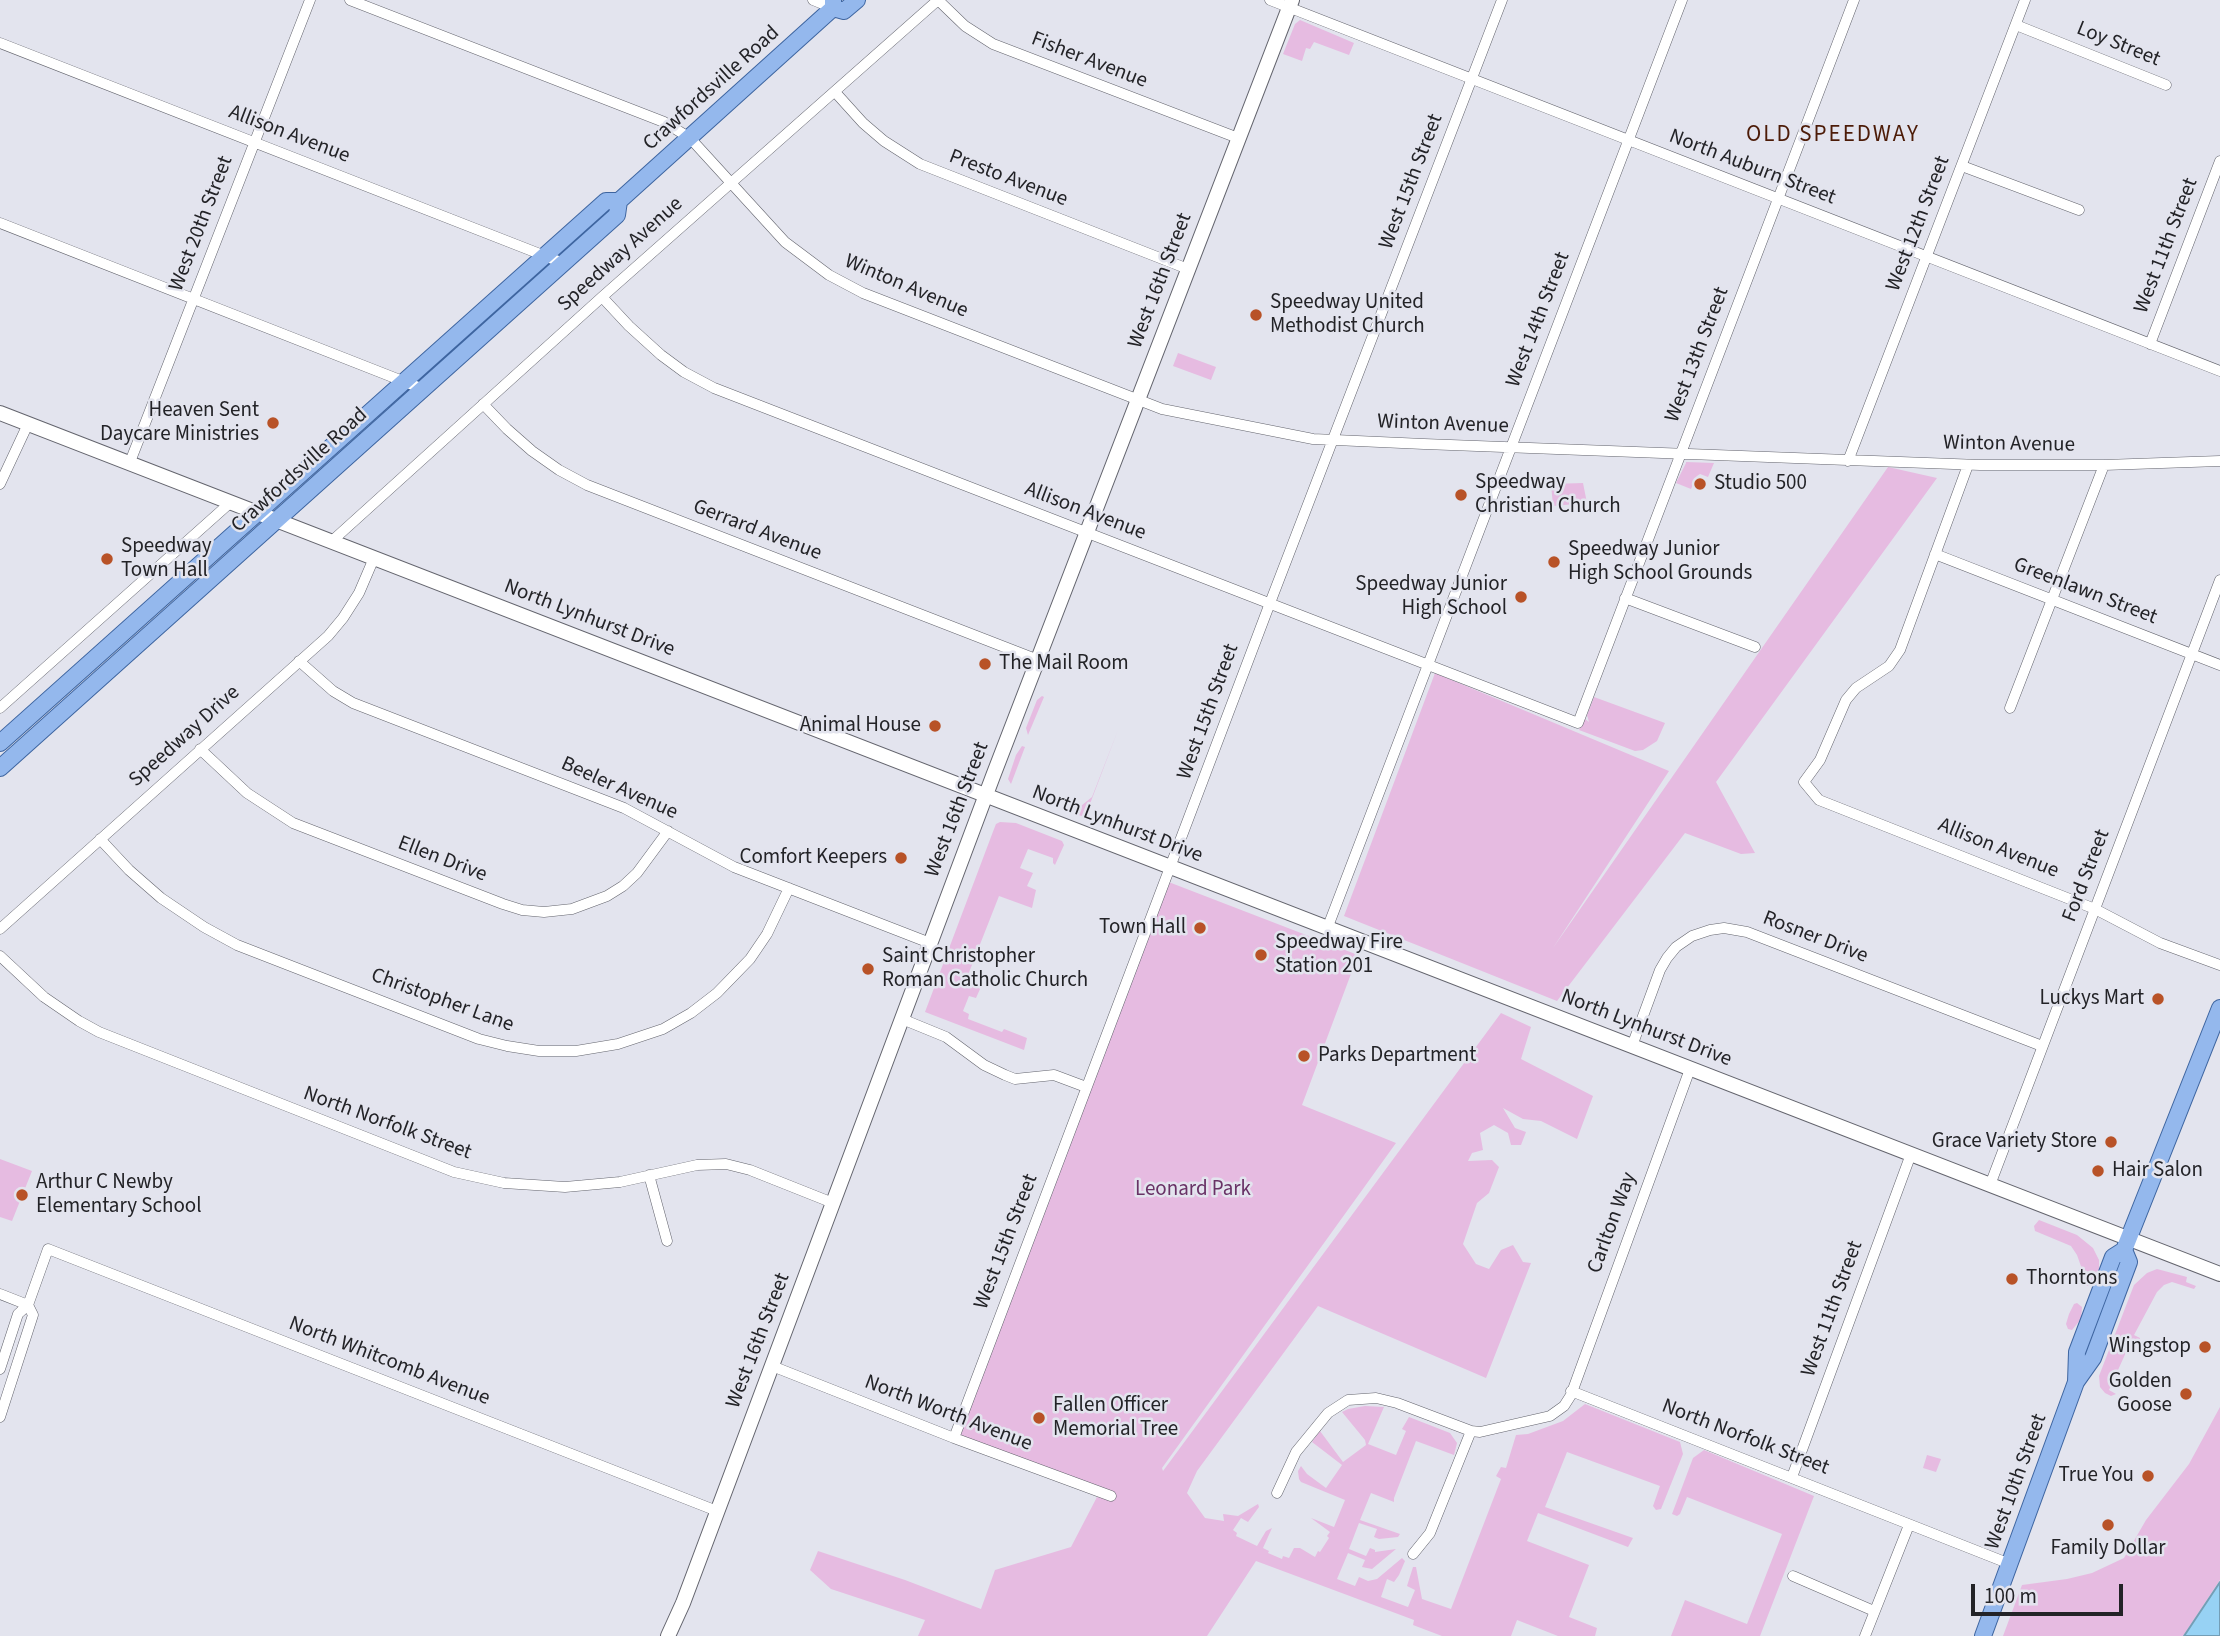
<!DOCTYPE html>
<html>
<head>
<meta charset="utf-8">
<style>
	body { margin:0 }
	#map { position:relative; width:2220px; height:1636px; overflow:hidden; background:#e3e4ee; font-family:"Source Sans 3",sans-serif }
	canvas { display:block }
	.scale { position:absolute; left:1971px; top:1584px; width:152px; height:32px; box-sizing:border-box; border:4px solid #232327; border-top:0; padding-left:9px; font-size:21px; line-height:24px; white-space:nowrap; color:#232327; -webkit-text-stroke:5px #e3e4ee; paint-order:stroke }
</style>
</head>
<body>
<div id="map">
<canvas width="2220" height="1636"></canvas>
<div class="scale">100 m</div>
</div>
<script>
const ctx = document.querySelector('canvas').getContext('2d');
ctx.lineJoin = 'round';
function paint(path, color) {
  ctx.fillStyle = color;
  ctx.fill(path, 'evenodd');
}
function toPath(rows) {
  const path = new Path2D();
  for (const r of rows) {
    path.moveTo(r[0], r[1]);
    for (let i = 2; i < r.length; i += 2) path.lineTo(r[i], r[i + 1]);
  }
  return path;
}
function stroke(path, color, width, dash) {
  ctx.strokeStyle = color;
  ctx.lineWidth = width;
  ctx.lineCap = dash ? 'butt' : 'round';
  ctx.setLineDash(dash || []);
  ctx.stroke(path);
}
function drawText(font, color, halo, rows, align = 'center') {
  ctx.font = font + ' "Source Sans 3",sans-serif';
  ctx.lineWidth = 5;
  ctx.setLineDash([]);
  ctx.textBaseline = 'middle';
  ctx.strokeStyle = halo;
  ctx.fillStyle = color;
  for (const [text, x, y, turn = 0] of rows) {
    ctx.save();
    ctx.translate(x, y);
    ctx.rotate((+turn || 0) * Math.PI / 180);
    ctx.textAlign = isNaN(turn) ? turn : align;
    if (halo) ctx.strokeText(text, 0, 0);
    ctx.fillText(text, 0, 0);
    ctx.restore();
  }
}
paint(toPath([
	[1300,20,1354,43,1349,55,1314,42,1310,49,1306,48,1302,61,1283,54,1295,24],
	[1178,353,1216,367,1211,380,1173,366],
	[1686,463,1686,462,1714,463,1708,477,1700,474,1697,476,1691,489,1676,483],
	[1888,467,1937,478,1716,782,1755,853,1741,854,1685,833,1557,1001,1344,916,1435,673,1669,771,1553,948],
	[1583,483,1587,503,1553,506,1551,484],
	[1042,696,1044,697,1028,735,1026,728,1037,700],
	[1594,697,1665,723,1657,741,1643,750,1635,751,1579,730,1584,718,1589,722,1587,715],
	[1118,730,1085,817,1075,814,1076,810,1092,797],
	[1022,746,1025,747,1011,784,1008,779,1016,755],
	[1000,822,1016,823,1062,841,1064,845,1055,865,1053,863,1053,858,1028,849,1020,868,1033,873,1027,886,1036,890,1032,908,999,896,966,980,979,986,980,989,976,998,969,996,963,1011,969,1014,968,1019,1002,1032,1004,1029,1027,1038,1024,1050,925,1012,994,829,996,824],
	[1166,881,1358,955,1302,1105,1396,1143,1162,1468,1163,1471,1501,1013,1531,1027,1521,1059,1593,1096,1577,1139,1541,1121,1523,1119,1503,1108,1515,1128,1526,1132,1521,1145,1511,1145,1508,1133,1494,1125,1480,1133,1483,1150,1472,1153,1468,1161,1492,1160,1499,1167,1489,1193,1477,1203,1463,1244,1476,1264,1489,1269,1501,1250,1513,1245,1523,1262,1531,1263,1486,1378,1318,1306,1197,1471,1187,1493,1205,1518,1224,1521,1223,1514,1238,1516,1258,1504,1259,1507,1248,1522,1241,1518,1233,1530,1237,1533,1236,1536,1257,1546,1266,1531,1272,1528,1263,1548,1269,1551,1268,1553,1282,1559,1283,1556,1289,1558,1294,1548,1300,1548,1315,1557,1318,1551,1320,1552,1329,1538,1327,1536,1330,1532,1311,1518,1334,1527,1345,1500,1301,1482,1299,1479,1298,1471,1301,1466,1307,1474,1326,1488,1342,1465,1312,1442,1320,1431,1343,1462,1366,1445,1365,1440,1342,1412,1348,1409,1365,1406,1384,1407,1368,1444,1396,1455,1406,1431,1402,1429,1409,1417,1450,1433,1457,1443,1454,1455,1416,1441,1394,1498,1394,1502,1371,1493,1360,1520,1400,1534,1398,1537,1379,1539,1374,1537,1377,1529,1359,1523,1349,1549,1366,1556,1370,1548,1375,1550,1375,1552,1396,1549,1372,1569,1362,1567,1365,1560,1348,1553,1337,1579,1355,1586,1359,1577,1368,1581,1377,1579,1402,1558,1405,1561,1399,1575,1394,1582,1387,1579,1381,1597,1408,1607,1415,1590,1407,1586,1413,1567,1416,1567,1422,1599,1451,1609,1501,1479,1496,1476,1501,1467,1506,1468,1516,1435,1528,1434,1563,1421,1585,1404,1680,1442,1683,1454,1661,1509,1656,1510,1653,1506,1660,1486,1567,1452,1545,1507,1633,1538,1628,1547,1538,1513,1527,1541,1589,1565,1569,1617,1597,1628,1595,1636,1558,1636,1517,1620,1511,1636,1442,1636,1413,1625,1414,1620,1256,1561,1207,1636,918,1636,925,1620,831,1589,810,1570,818,1551,905,1580,981,1609,995,1570,1071,1547,1097,1497,1102,1498,1103,1493,954,1438],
	[0,1159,32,1171,12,1221,0,1217],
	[2039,1220,2077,1235,2093,1248,2099,1260,2099,1269,2093,1283,2088,1286,2083,1286,2081,1281,2083,1272,2077,1255,2071,1246,2035,1231,2034,1226],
	[2157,1269,2187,1277,2186,1282,2196,1286,2194,1289,2172,1282,2164,1285,2157,1292,2134,1335,2140,1338,2140,1341,2132,1339,2109,1390,2116,1394,2111,1396,2105,1393,2100,1387,2099,1376,2134,1285,2147,1273],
	[2077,1303,2082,1307,2081,1319,2072,1330,2068,1329,2066,1324,2069,1314,2074,1304],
	[2220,1407,2220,1580,2183,1636,2003,1636,2022,1585,2067,1579,2092,1573,2124,1558,2146,1520,2189,1464],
	[1704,1450,1814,1496,1760,1636,1671,1636,1685,1600,1747,1624,1782,1534,1687,1497,1680,1514,1677,1516,1672,1514,1693,1458],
	[1927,1455,1941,1459,1936,1472,1923,1468]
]), '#e6bbe1');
const water = toPath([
	[2220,1582,2220,1636,2184,1636,2220,1582]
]);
paint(water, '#97d2f4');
stroke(water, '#749eb6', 2);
const street = toPath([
	[350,0,664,122,690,138,785,242,829,275,863,293,1162,409,1313,439,1424,444,1980,465,2104,465,2220,461],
	[813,0,833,8],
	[938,0,965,26,993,44,1238,138],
	[1270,0,2220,371],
	[2016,25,2166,85],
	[0,43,563,263],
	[835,92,863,123,884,141,920,164,1188,269],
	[1962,166,2079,210],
	[0,223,423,389],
	[602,297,629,326,661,355,684,372,714,388,1578,723,1854,0],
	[2150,344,2220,161],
	[483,404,507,429,532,451,559,470,587,485,1038,660],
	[1848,461,2025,0],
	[130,462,310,0],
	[1968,465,1900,650,1889,666,1856,688,1846,700,1820,760,1804,782,1819,800,2095,909,2160,943,2220,965],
	[0,484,28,424],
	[332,541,602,297,938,0],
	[1935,554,2220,665],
	[1625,598,1755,647],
	[299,661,333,691,353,703,624,808,734,867,930,943],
	[0,708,231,502],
	[2010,708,2104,465],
	[200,749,247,793,293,823,503,904,522,910,544,912,572,909,607,896,623,886,637,873,668,831],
	[100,839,129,870,161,898,204,927,237,945,479,1039,507,1046,539,1051,576,1051,618,1044,663,1029,691,1013,717,993,750,959,767,934,789,888],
	[0,929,328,636,343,618,359,593,374,558],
	[1327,929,1682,0],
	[0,956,44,997,79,1021,99,1032,454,1172,504,1183,565,1187,620,1182,697,1165,726,1164,750,1170,833,1203],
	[902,1019,946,1037,984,1065,1005,1075,1015,1079,1054,1075,1086,1087],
	[1632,1046,1660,970,1667,958,1676,947,1692,936,1710,930,1724,928,1747,932,2042,1046],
	[649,1175,667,1241],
	[1990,1185,2220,580],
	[0,1294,28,1305],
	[772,1366,954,1438,1111,1496],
	[0,1369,18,1314,28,1305,48,1249,717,1511],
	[1571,1391,2010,1564],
	[0,1417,33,1315,28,1305],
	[954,1438,1270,603,1502,0],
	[1792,1477,1911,1154],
	[1277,1493,1296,1452,1328,1413,1348,1400,1376,1398,1397,1403,1471,1431,1480,1432,1550,1416,1564,1406,1571,1395,1690,1069],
	[1413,1554,1430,1533,1471,1431],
	[1793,1576,1874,1611],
	[1865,1636,1909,1525]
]);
const secondary = toPath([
	[0,413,2220,1274],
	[668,1636,683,1603,993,776,1292,0]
]);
const primary = toPath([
	[833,8,844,11,857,0],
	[0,743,606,201,619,201],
	[0,768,617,215,619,201,833,8,833,0],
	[2076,1382,2093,1358,2129,1262,2124,1250],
	[1983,1636,2076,1382,2077,1352,2113,1257,2124,1250,2220,1008]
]);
stroke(street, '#63646d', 11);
stroke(secondary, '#63646d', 16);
stroke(primary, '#3e65a0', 18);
stroke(street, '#fff', 10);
stroke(secondary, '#fff', 14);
stroke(primary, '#94b8ed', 16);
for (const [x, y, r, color] of [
	[1256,315,7,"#b85227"],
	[273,423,7,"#b85227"],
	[1700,484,7,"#b85227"],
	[1461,495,7,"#b85227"],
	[107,559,7,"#b85227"],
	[1554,562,7,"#b85227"],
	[1521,597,7,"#b85227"],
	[985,664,7,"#b85227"],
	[935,726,7,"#b85227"],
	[901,858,7,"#b85227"],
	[1200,928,7,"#b85227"],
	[1261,955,7,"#b85227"],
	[868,969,7,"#b85227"],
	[2158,999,7,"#b85227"],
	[1304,1056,7,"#b85227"],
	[2111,1142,7,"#b85227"],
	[2098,1171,7,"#b85227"],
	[22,1195,7,"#b85227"],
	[2012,1279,7,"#b85227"],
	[2205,1347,7,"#b85227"],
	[2186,1394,7,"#b85227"],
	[1039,1418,7,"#b85227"],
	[2148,1476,7,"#b85227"],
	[2108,1525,7,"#b85227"]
]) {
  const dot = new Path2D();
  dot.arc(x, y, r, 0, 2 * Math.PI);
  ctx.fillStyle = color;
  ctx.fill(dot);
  stroke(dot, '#e3e4ee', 2.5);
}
drawText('21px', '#232327', '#e3e4ee', [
	["Loy Street",2118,45,22],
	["Fisher Avenue",1089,61,21],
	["Crawfordsville Road",712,89,-42],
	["Allison Avenue",289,135,21],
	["North Auburn Street",1752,168,21],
	["Presto Avenue",1008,179,21],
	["West 15th Street",1412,182,-69],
	["West 20th Street",202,224,-69],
	["West 12th Street",1919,224,-69],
	["West 11th Street",2167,246,-69],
	["Speedway Avenue",621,255,-42],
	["West 16th Street",1161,281,-69],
	["Winton Avenue",906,287,23],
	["West 14th Street",1539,320,-69],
	["West 13th Street",1698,355,-69],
	["Winton Avenue",1443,425,2],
	["Winton Avenue",2009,445,1],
	["Crawfordsville Road",300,471,-42],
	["Allison Avenue",1085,512,21],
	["Gerrard Avenue",757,531,21],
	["Greenlawn Street",2085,592,21],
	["North Lynhurst Drive",589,619,21],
	["West 15th Street",1209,712,-70],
	["Speedway Drive",185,737,-42],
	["Beeler Avenue",619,789,24],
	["West 16th Street",958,810,-69],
	["North Lynhurst Drive",1117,825,21],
	["Allison Avenue",1998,849,22],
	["Ellen Drive",442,860,21],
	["Ford Street",2087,876,-69],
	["Rosner Drive",1815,938,21],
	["Christopher Lane",442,1001,20],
	["North Lynhurst Drive",1646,1029,21],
	["North Norfolk Street",387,1124,20],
	["Carlton Way",1613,1223,-70],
	["West 15th Street",1007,1242,-69],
	["West 11th Street",1833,1309,-70],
	["West 16th Street",759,1341,-69],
	["North Whitcomb Avenue",389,1362,21],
	["North Worth Avenue",948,1414,21],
	["North Norfolk Street",1745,1438,21],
	["West 10th Street",2017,1482,-70]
]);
drawText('21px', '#232327', '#e3e4ee', [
	["Speedway United",1270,303],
	["Methodist Church",1270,327],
	["Heaven Sent",259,411,"right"],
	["Daycare Ministries",259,435,"right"],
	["Speedway",1475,483],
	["Christian Church",1475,507],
	["Studio 500",1714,484],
	["Speedway",121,547],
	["Town Hall",121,571],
	["Speedway Junior",1568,550],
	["High School Grounds",1568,574],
	["Speedway Junior",1507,585,"right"],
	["High School",1507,609,"right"],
	["The Mail Room",999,664],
	["Animal House",921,726,"right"],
	["Comfort Keepers",887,858,"right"],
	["Town Hall",1186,928,"right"],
	["Speedway Fire",1275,943],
	["Station 201",1275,967],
	["Saint Christopher",882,957],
	["Roman Catholic Church",882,981],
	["Luckys Mart",2144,999,"right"],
	["Parks Department",1318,1056],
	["Grace Variety Store",2097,1142,"right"],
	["Hair Salon",2112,1171],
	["Arthur C Newby",36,1183],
	["Elementary School",36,1207],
	["Thorntons",2026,1279],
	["Wingstop",2191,1347,"right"],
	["Golden",2172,1382,"right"],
	["Goose",2172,1406,"right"],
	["Fallen Officer",1053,1406],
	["Memorial Tree",1053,1430],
	["True You",2134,1476,"right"],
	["Family Dollar",2108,1549,"center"]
], 'left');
drawText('21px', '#693266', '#e3e4ee', [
	["Leonard Park",1193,1190]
]);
ctx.letterSpacing = '2px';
drawText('23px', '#4c1b07', '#e3e4ee', [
	["OLD SPEEDWAY",1833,136]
]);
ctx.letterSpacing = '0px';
</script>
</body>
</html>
